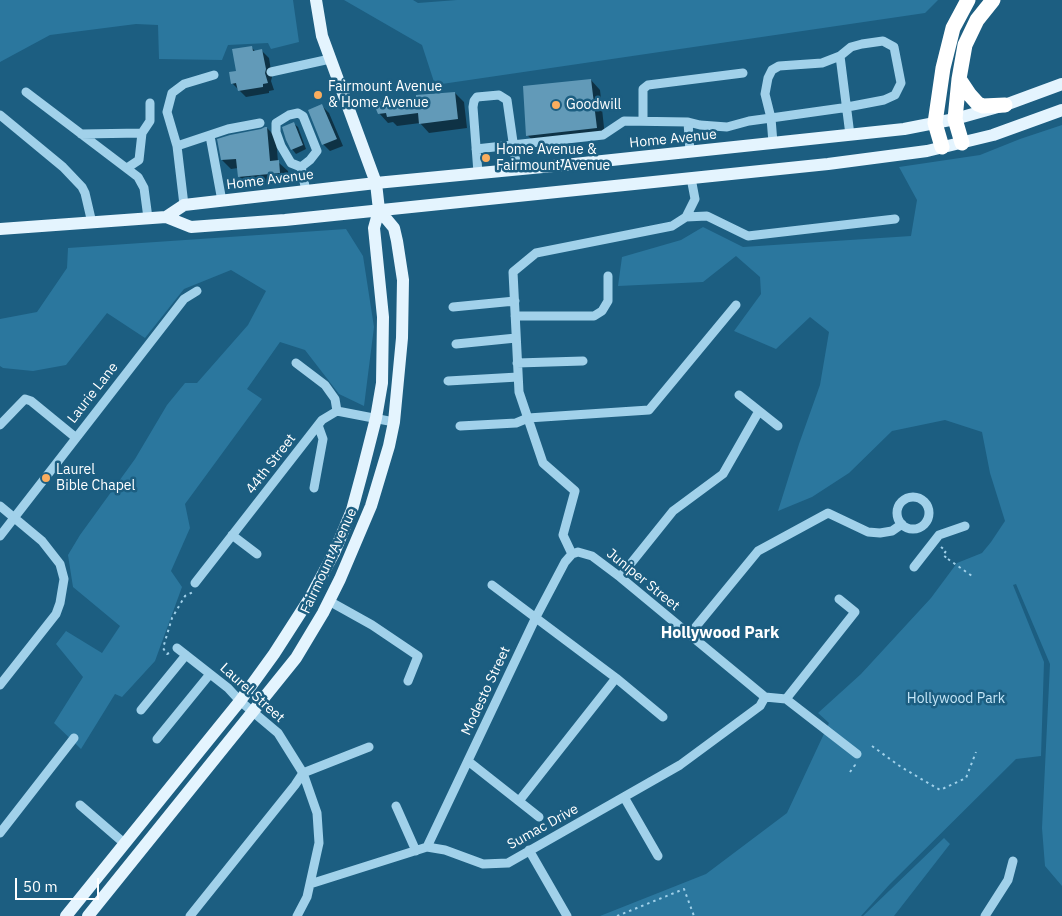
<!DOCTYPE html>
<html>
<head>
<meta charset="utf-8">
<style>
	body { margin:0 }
	#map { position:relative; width:1062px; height:916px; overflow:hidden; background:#1c5e81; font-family:"IBM Plex Sans",sans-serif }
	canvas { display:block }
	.scale { position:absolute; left:15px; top:878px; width:84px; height:22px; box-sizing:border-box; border:2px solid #fff; border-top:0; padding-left:6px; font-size:15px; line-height:18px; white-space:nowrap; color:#fff; -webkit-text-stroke:4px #1c5e81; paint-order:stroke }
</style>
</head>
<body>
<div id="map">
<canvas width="1062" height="916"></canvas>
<div class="scale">50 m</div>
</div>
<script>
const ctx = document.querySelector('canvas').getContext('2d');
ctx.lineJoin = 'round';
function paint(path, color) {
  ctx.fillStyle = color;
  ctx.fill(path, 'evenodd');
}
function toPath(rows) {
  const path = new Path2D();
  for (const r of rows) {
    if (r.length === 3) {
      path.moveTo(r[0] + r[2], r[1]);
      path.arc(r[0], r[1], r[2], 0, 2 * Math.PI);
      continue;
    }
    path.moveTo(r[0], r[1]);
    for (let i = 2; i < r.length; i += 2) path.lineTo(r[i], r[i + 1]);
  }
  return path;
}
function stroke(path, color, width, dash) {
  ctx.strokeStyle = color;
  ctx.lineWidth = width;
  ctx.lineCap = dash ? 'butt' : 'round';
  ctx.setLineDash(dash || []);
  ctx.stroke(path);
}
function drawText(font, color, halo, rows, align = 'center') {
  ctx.font = font + ' "IBM Plex Sans",sans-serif';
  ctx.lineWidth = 5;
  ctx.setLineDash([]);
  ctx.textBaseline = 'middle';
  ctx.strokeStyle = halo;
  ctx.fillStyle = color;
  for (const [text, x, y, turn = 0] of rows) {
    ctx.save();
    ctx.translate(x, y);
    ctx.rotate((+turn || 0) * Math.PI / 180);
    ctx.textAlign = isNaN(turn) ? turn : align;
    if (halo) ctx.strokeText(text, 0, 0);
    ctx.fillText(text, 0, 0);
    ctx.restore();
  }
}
paint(toPath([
	[0,0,293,0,299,42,271,49,268,43,228,45,222,60,159,59,158,25,136,24,50,35,0,62],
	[344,0,413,0,418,3,457,0,938,0,925,13,435,85,422,45],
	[1062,125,1062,886,1045,866,1042,828,1050,664,1016,584,1013,585,1044,662,1041,756,1016,759,890,884,861,916,600,916,706,874,787,813,829,723,818,713,861,674,931,598,957,563,982,553,991,542,1005,521,990,473,982,432,945,420,892,431,849,473,812,497,778,511,799,444,820,385,829,332,810,317,776,349,734,331,761,294,760,277,736,256,703,282,618,286,622,257,681,240,703,227,743,247,911,236,917,200,899,167,980,155,1020,139],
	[346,229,363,256,374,327,364,406,339,394,305,350,280,342,247,389,262,399,185,504,190,528,171,571,182,587,155,661,122,697,115,694,81,749,54,723,83,677,56,644,66,631,102,653,120,626,73,587,68,555,80,535,135,459,167,405,185,383,197,383,248,325,266,291,231,270,184,289,145,338,107,313,66,365,33,371,3,368,0,366,0,319,37,312,67,268,68,248],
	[944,838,950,844,894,916,863,916]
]), '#2b779e');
paint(toPath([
	[251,47,256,52,262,51,269,58,272,77,271,81,274,90,269,91,269,93,246,97,232,83],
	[591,80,600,90,605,137,537,144,527,135],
	[455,93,464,102,467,128,429,133,420,123,397,126,393,122,388,123,379,113,417,99],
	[322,106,329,113,343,146,330,151,323,144],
	[293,123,298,127,306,149,296,154,292,149],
	[267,128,276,137,278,162,288,171,289,182,248,186,239,176,238,168,231,169,222,160]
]), '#0007');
paint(toPath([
	[252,46,253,51,262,49,266,69,265,73,268,83,263,84,263,87,238,91,236,83,231,84,229,72,236,71,232,49],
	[591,79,597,128,526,136,523,86],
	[455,92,458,119,419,124,418,113,387,117,386,113,378,114,373,102,416,98,416,95],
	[322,104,337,139,322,145,308,110],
	[294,122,303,145,291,150,286,140,282,127],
	[265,127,267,127,270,161,279,160,280,173,238,177,236,159,221,160,217,139,230,135,261,129]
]), '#629ab8');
stroke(toPath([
	[941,547,946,551,943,555,948,559],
	[948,559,972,576],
	[169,653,167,654,163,648,172,618,185,596,193,592],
	[872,746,901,767,940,790,966,778,976,752],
	[850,772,855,765,855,762],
	[617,916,684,889,694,916]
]), '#a1d1ea', 2, [2.5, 4]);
stroke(toPath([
	[840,56,850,135],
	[271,72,330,59],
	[26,92,138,177,144,188,148,218],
	[0,115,63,167,82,187,85,193,92,223],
	[643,121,643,89,648,85,743,73],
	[688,122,690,152],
	[81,134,142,133],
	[210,136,222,201],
	[177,146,228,129,260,123],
	[476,149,603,135,624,121,688,122,700,125,727,127,749,121,771,118,842,108,884,100,895,95,901,83,894,47,883,41,862,44,851,47,840,56,822,63,779,66,772,70,768,78,765,94,771,118,773,143],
	[301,167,291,163,281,146,276,132,276,123,289,115,298,113,303,116,317,151,310,160,301,167,306,191],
	[127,168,139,160,142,133,150,121,150,103],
	[478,173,473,107,474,101,477,97,499,95,507,100,517,170],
	[184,205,177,146,167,112,172,93,184,84,214,75],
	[686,217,707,216,748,236,895,219],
	[453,307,515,301],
	[515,316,594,316,602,311,608,301,608,276],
	[456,344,516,338],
	[296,363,325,385,335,399,337,411],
	[517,363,583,361],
	[448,381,518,377],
	[739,395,778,426],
	[0,425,25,399,31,401,75,437],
	[460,426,516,423,528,418,649,410,736,305],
	[314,488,323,439,318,425],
	[913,513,16],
	[0,506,42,541,60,564,64,579,60,603,56,614,0,685],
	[232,535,257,554],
	[0,536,184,299,197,291],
	[572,554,563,535,575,491,543,463,519,392,513,272,536,253,672,226,686,217,695,199,691,178],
	[914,567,939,535,965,526],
	[620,577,673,511,723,474,759,411],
	[195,583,322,420,337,411,394,422],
	[492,585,616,678,663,717],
	[329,601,372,625,418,656,408,681],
	[689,635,758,551,828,513,868,532,880,533,892,531,902,524],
	[177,648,228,688,240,701,278,733,303,773,317,813,319,843,307,897,297,916],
	[786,699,855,612,839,599],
	[141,710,186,655],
	[157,739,210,674],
	[468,761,539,817],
	[624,797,658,856],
	[519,801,616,678],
	[80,805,124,843],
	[396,806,416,851],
	[0,833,74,738],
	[427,847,536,617,565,562,572,554,578,552,592,556,620,577,765,697,786,699,857,754],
	[529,850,567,916],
	[310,884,427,847,445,850,483,864,508,863,680,765,760,706,765,697],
	[190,916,295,785,303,773,369,747],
	[985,916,1008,880,1013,861]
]), '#a1d1ea', 9);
stroke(toPath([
	[166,217,184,205,376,183,574,164,904,129,955,119,1005,105,1062,84],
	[0,229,166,217,191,227,285,220,828,164,927,151,993,135,1062,110],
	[66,916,240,701,274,654,310,598,334,553,352,510,362,473,376,418,382,383,383,317,374,228,379,210,376,183,322,36,316,0],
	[88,916,296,658,323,613,340,579,371,506,389,446,394,422,402,338,403,280,397,241,394,228,379,210]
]), '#e4f4fe', 12);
stroke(toPath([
	[959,79,969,94,978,104,983,106,1005,105],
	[962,143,955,119,959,79,965,45,977,20,993,0],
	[942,147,935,123,943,68,953,28,968,0]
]), '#fff', 15);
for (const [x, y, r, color] of [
	[318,95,5,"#faad5e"],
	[556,105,5,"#faad5e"],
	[486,158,5,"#faad5e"],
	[46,478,5,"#faad5e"]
]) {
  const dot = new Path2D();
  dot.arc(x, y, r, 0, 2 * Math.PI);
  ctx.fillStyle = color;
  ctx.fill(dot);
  stroke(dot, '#1c5e81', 2);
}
drawText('14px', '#fff', '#1c5e81', [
	["Fairmount Avenue",328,87],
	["& Home Avenue",328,103],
	["Goodwill",566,105],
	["Home Avenue &",496,150],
	["Fairmount Avenue",496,166],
	["Laurel",56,470],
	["Bible Chapel",56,486]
], 'left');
drawText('14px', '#fff', '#1c5e81', [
	["Home Avenue",673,139,-6],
	["Home Avenue",270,180,-7],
	["Laurie Lane",93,393,-52],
	["44th Street",271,464,-52],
	["Fairmount Avenue",329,561,-65],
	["Juniper Street",643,580,39],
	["Modesto Street",486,691,-65],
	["Laurel Street",252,693,42],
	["Sumac Drive",543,827,-29]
]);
drawText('14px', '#c5e6f7', '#1c5e81', [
	["Hollywood Park",956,699]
]);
drawText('bold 16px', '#fff', '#1c5e81', [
	["Hollywood Park",720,633]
]);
</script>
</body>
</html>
